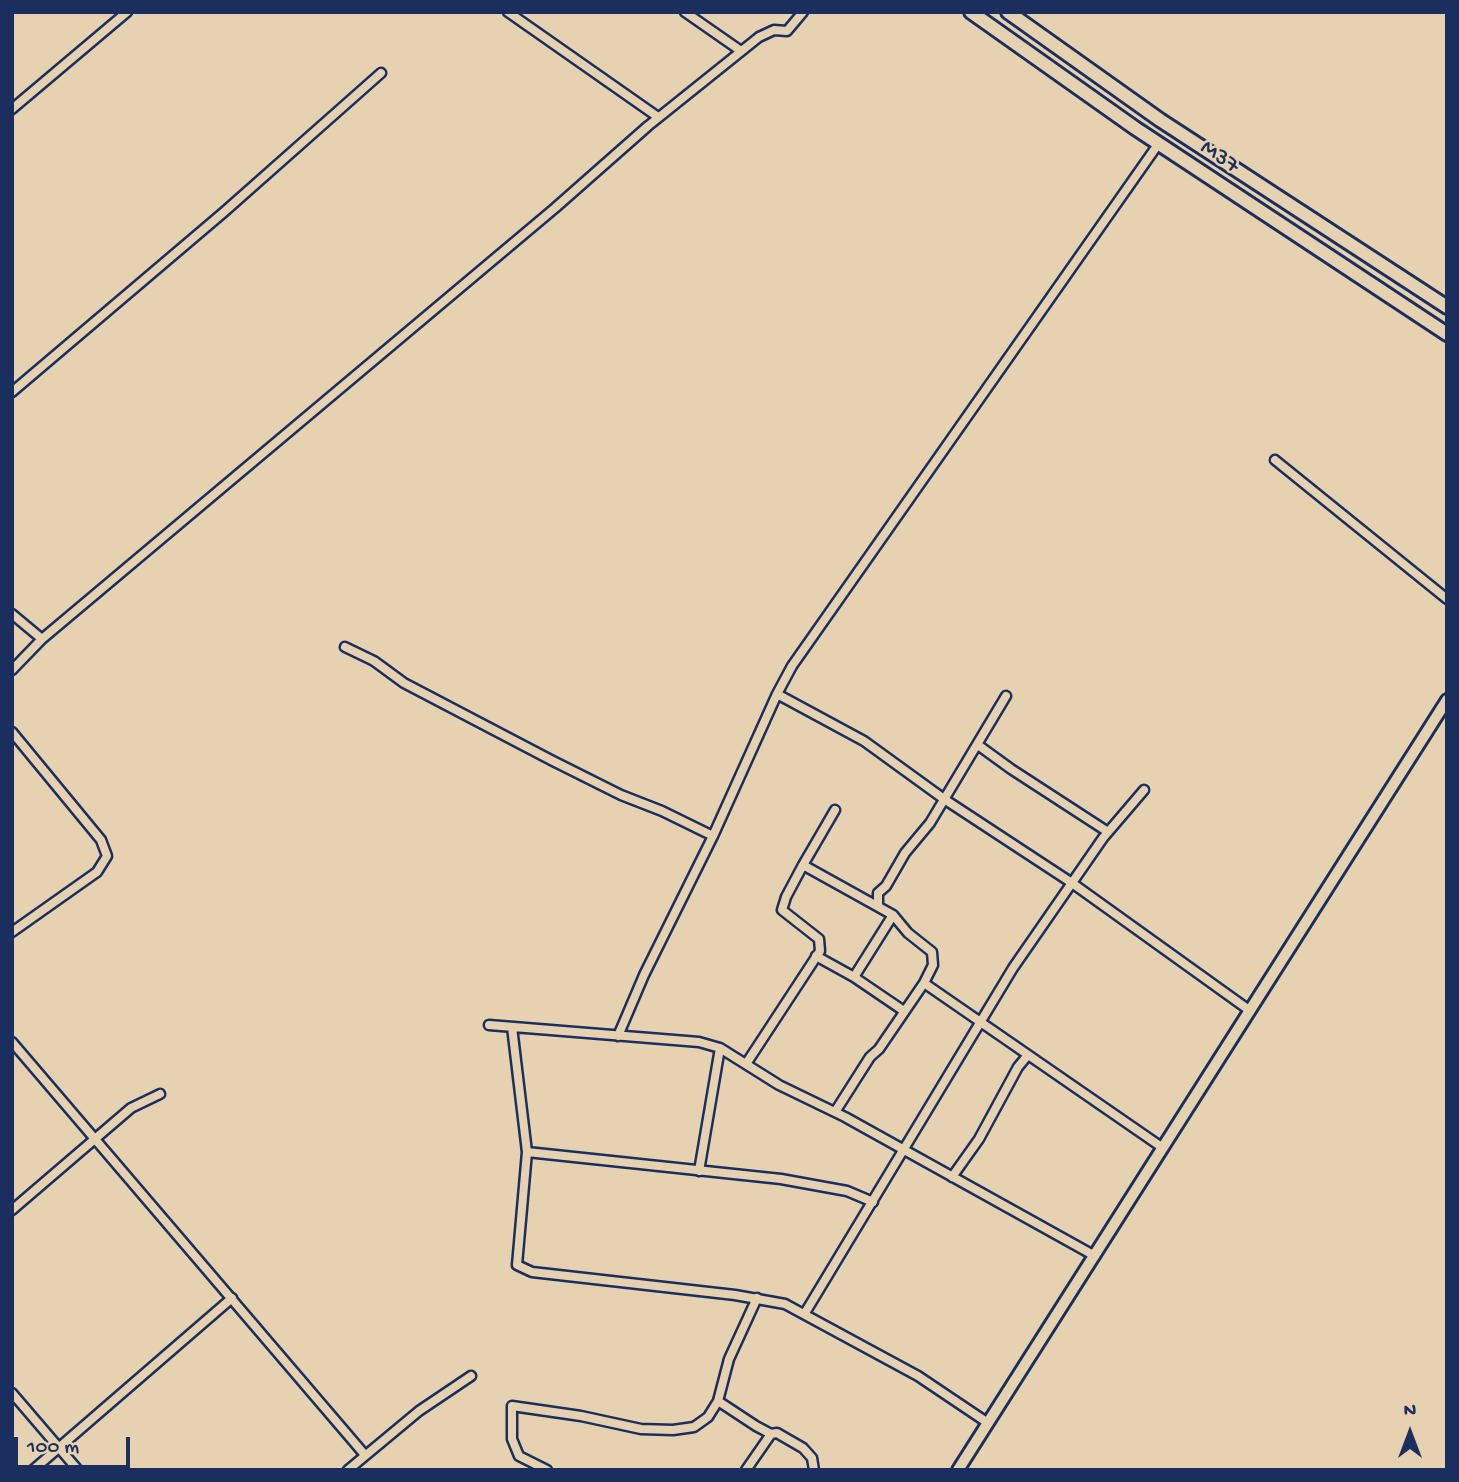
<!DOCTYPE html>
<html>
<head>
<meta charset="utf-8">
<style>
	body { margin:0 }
	#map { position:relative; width:1459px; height:1482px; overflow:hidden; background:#e6d2b0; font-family:"Gochi Hand",sans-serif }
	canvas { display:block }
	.frame { position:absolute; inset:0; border:14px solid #1b2f5e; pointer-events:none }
	.north { position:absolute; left:1375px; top:1398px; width:70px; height:70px; -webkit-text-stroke:5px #e6d2b0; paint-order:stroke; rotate:0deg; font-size:19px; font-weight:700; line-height:28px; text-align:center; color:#1b2f5e }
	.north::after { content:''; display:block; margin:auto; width:24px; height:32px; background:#1b2f5e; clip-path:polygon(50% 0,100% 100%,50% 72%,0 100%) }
	.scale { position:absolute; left:14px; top:1437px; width:116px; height:32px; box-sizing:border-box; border:4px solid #1b2f5e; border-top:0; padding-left:9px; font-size:21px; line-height:24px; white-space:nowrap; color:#1b2f5e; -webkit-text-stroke:5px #e6d2b0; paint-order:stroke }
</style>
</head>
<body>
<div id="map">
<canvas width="1459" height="1482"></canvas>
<div class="frame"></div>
<div class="north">N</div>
<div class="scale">100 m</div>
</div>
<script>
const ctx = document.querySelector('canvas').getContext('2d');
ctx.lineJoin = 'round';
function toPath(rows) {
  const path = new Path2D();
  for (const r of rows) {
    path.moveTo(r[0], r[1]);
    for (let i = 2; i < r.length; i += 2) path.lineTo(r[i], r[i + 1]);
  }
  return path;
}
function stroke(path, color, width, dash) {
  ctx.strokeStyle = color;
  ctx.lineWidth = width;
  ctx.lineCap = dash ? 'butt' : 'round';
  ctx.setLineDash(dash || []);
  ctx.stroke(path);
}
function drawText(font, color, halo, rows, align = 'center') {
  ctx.font = font + ' "Gochi Hand",sans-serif';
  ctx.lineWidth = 5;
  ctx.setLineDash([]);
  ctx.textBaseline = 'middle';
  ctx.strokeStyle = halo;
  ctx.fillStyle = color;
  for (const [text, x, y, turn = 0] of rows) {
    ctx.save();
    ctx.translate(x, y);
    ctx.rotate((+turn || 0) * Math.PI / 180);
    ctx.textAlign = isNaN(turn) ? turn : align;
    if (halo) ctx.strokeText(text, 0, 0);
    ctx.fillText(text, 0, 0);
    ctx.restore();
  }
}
const minor = toPath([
	[508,12,658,117],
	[685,12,741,51],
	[12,109,127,12],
	[12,392,224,212,381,73],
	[1275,460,1447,599],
	[12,614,42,639,555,208,648,126,759,37,774,30,787,31,803,12],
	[345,647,374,661,404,683,553,761,621,795,662,811,713,836],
	[12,670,42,639],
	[777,694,864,741,944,799,1072,883,1249,1010],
	[12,732,101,840,107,856,97,872,12,932],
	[978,745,1011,769,1108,832],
	[803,865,893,915,908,933,932,952,933,965,924,983,879,1049,870,1057,835,1112],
	[878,905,878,893,886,886,905,853,930,823,1006,696],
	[816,956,854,977,904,1011],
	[854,977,893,915],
	[924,983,1163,1148],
	[489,1025,699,1042,720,1048,779,1085,845,1117,1095,1256],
	[512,1027,527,1152,517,1265,532,1272,735,1295,785,1304,918,1376,988,1423],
	[618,1036,644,975,713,836,777,694,792,666,1159,143],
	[12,1042,365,1455],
	[746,1064,820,951,819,939,782,910,786,897,803,865,835,810],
	[527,1152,781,1179,847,1191,873,1202],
	[699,1171,720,1048],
	[952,1177,979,1139,1018,1067,1028,1055],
	[12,1210,131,1108,160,1094],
	[757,1298,729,1359,718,1401,756,1426,771,1434,777,1433,803,1448,812,1458,814,1470],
	[805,1313,1013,968,1103,838,1144,790],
	[12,1393,78,1470],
	[33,1470,232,1298],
	[348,1470,419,1411,471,1376],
	[547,1470,519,1456,512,1439,512,1406,581,1416,641,1429,673,1430,694,1427,708,1417,718,1401],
	[746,1470,771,1434]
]);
const major = toPath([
	[958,1470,1447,700]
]);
const highway = toPath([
	[971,12,1135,128,1447,334],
	[1008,12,1160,120,1447,307]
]);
stroke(minor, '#1b2f5e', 13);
stroke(major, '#1b2f5e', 16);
stroke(highway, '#1b2f5e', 18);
stroke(minor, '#e6d2b0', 8);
stroke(major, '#e6d2b0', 10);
stroke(highway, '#e6d2b0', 12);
drawText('24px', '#1b2f5e', '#e6d2b0', [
	["M37",1219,158,34]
]);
</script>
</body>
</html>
